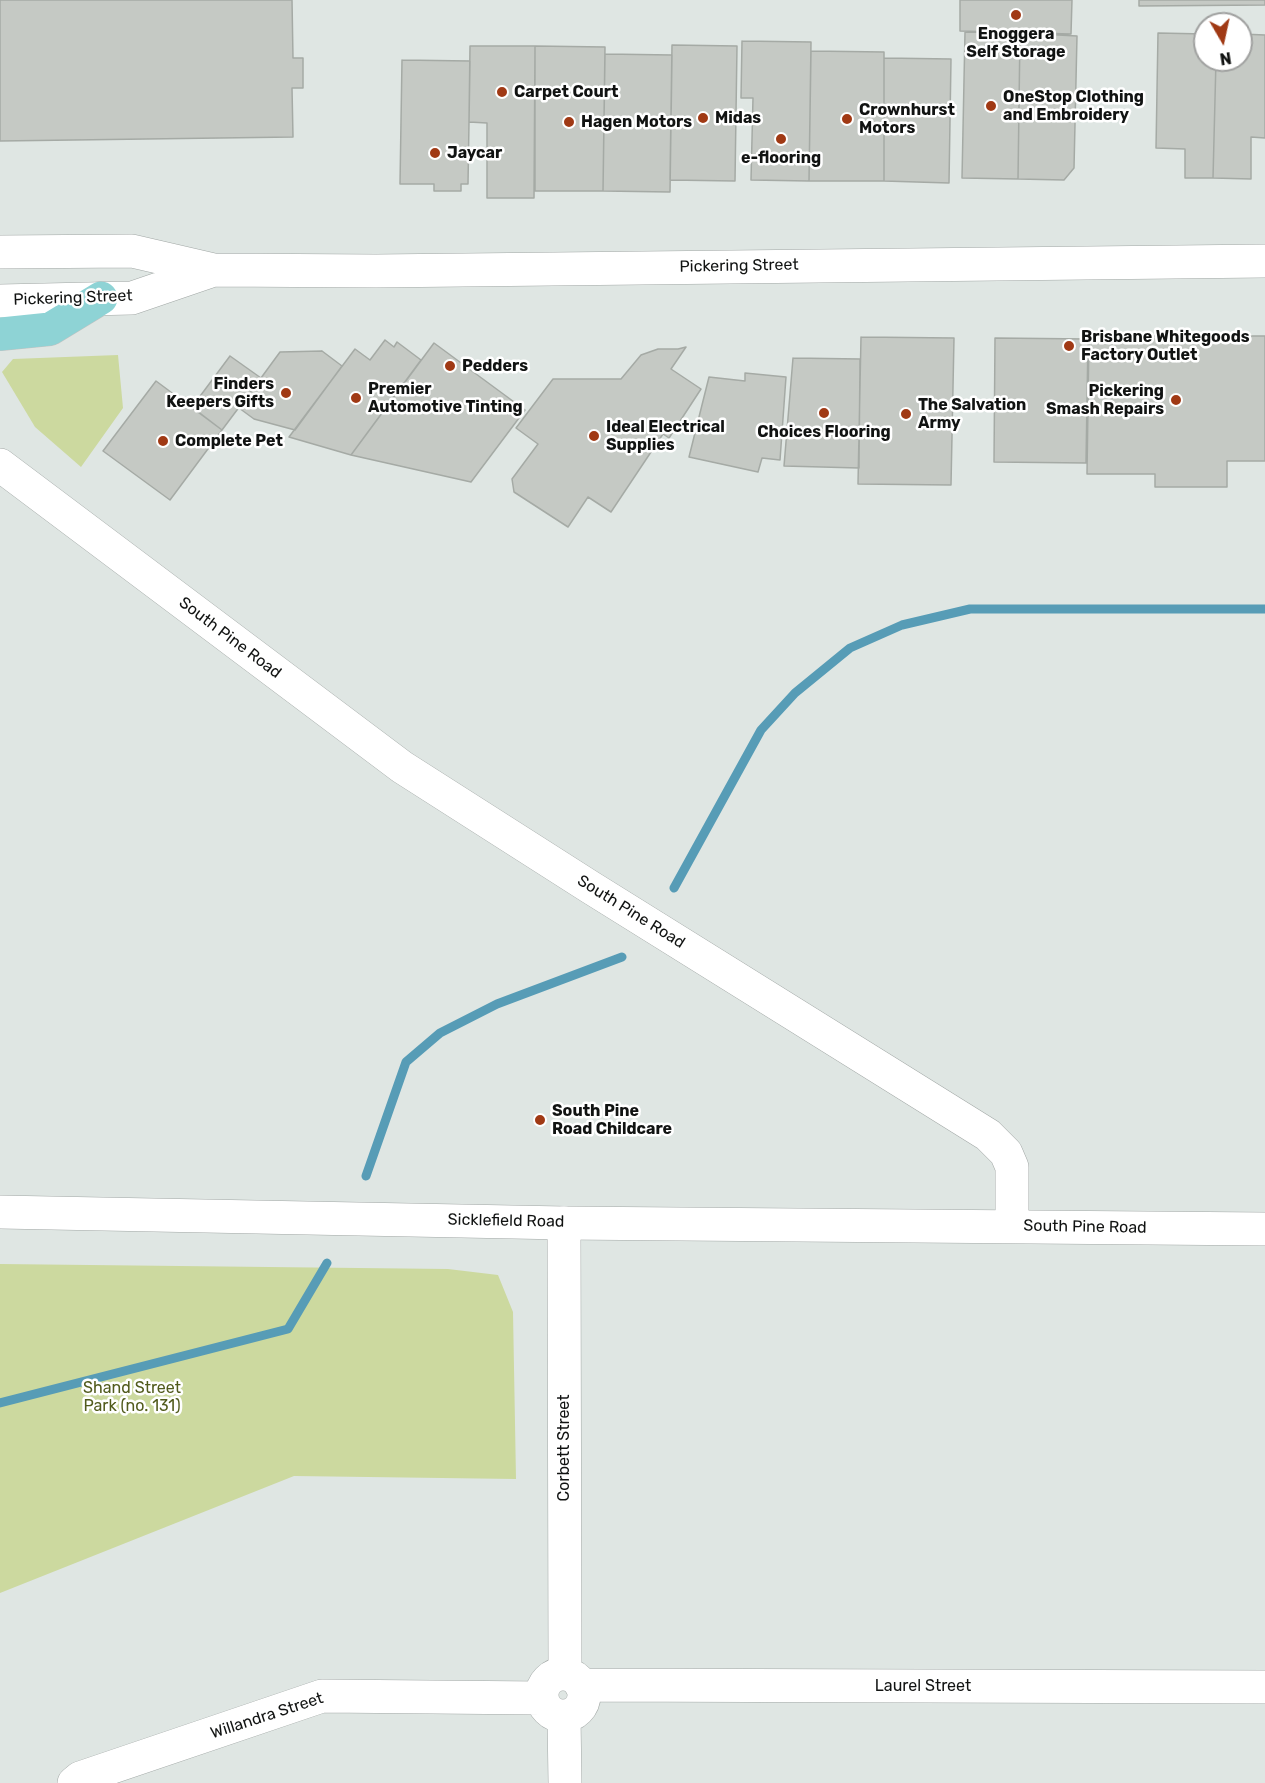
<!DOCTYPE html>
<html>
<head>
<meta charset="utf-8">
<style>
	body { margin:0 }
	#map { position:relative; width:1265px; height:1783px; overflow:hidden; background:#dfe6e3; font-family:Rubik,sans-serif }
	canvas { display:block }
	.north { position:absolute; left:1193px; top:12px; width:60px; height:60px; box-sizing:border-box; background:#fff; border:2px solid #a0a1a0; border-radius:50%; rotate:171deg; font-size:16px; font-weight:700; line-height:24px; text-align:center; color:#111312 }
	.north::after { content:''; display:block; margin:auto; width:21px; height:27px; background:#a03914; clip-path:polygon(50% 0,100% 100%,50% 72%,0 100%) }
</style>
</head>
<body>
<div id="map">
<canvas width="1265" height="1783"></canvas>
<div class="north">N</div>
</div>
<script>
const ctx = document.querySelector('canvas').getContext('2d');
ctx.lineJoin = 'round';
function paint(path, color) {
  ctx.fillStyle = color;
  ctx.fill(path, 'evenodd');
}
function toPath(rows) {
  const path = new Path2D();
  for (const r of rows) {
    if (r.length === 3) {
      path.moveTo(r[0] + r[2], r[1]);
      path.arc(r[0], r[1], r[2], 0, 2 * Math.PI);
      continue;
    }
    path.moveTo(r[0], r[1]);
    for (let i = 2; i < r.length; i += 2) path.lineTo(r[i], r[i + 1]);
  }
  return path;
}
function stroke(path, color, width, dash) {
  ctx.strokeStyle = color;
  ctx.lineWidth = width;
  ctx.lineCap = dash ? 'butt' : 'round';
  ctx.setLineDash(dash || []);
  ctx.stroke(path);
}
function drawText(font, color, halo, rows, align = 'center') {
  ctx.font = font + ' Rubik,sans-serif';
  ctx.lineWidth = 5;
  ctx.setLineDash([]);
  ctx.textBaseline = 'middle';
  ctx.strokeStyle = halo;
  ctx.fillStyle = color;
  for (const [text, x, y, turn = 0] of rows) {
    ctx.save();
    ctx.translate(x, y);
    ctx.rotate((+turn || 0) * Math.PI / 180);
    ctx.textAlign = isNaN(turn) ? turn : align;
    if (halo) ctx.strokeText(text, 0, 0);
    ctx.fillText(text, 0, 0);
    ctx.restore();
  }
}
paint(toPath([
	[118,355,123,408,81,467,35,427,2,372,13,359],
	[0,1264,448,1269,498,1275,513,1312,516,1479,294,1476,0,1593]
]), '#ccd99f');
stroke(toPath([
	[674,888,761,730,795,693,850,648,902,625,970,609,1265,609],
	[366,1176,406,1062,440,1033,497,1004,622,957],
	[0,1403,288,1329,327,1263]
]), '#579cb6', 9);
const building = toPath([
	[0,0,292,0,293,58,303,58,303,88,292,88,293,137,0,141,0,0],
	[960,0,1072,0,1071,34,960,31,960,0],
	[1139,0,1265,0,1265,5,1139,6,1139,0],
	[965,32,1020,33,1018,179,962,178,965,32],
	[1020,33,1077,36,1074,168,1064,180,1018,179,1020,33],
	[1158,33,1205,34,1205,60,1216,60,1213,178,1185,178,1185,149,1156,148,1158,33],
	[1241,34,1265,35,1265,138,1251,137,1251,179,1213,178,1216,60,1241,60,1241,34],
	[742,41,811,42,809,181,751,180,753,98,741,98,742,41],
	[672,45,737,46,735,181,670,180,672,45],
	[470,46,535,46,534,198,487,198,487,123,469,122,470,46],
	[535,46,605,47,603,191,535,191,535,46],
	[811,51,884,52,884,181,809,181,811,51],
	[605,54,672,55,670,192,603,191,605,54],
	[884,58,951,59,949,183,884,181,884,58],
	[402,60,470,61,468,184,461,184,461,191,434,191,434,184,400,184,402,60],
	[1089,336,1265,336,1265,461,1227,461,1227,487,1155,487,1155,474,1087,474,1089,336],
	[861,337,954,338,951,485,858,484,861,337],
	[995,338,1088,339,1086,463,994,462,995,338],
	[385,340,394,347,397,342,421,360,351,455,289,437,355,349,370,360,385,340],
	[434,343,525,410,471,482,351,455,434,343],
	[686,347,671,369,701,389,669,438,663,434,611,512,588,497,568,527,514,492,512,479,538,444,516,428,553,379,621,379,641,355,658,349,678,349,686,347],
	[322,351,342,366,295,430,254,419,239,408,280,352,322,351],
	[230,356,261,378,222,430,192,407,230,356],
	[793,358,860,359,859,468,784,466,793,358],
	[745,373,786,377,780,460,762,458,758,472,689,457,709,377,745,381,745,373],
	[156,381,222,430,170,500,103,451,156,381]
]);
paint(building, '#c5c9c4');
stroke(building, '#a5aaa5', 1.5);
const street = toPath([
	[0,465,402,767,590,887,988,1135,1006,1153,1012,1167,1012,1226],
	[564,1223,565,1674],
	[563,1695,21],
	[581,1685,1265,1687],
	[564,1716,565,1783],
	[74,1783,80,1778,322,1696,541,1698]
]);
const secondary = toPath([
	[0,252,132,251,214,270,376,271,1265,261],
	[0,301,132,298,214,270],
	[0,1212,564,1223,1265,1229]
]);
const primary = toPath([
	[0,334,50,329,101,298]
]);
stroke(street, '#a1a7a5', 34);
stroke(secondary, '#a1a7a5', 34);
stroke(primary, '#c1c2c1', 34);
stroke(street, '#fff', 33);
stroke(secondary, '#fff', 33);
stroke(primary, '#8ed3d5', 33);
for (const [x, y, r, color] of [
	[1016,15,6,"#a03914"],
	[502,92,6,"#a03914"],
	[991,106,6,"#a03914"],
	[703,118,6,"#a03914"],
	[847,119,6,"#a03914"],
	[569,122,6,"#a03914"],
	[781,139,6,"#a03914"],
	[435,153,6,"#a03914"],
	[1069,346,6,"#a03914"],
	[450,366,6,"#a03914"],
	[286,393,6,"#a03914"],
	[356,398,6,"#a03914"],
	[1176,400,6,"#a03914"],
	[824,413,6,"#a03914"],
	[906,414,6,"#a03914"],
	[594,436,6,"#a03914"],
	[163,441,6,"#a03914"],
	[540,1120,6,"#a03914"]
]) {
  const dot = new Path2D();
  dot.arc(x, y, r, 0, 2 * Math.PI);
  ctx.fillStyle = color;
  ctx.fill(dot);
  stroke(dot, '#fff', 2);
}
drawText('bold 16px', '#111312', '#fff', [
	["Enoggera",1016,34,"center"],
	["Self Storage",1016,52,"center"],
	["Carpet Court",514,92],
	["OneStop Clothing",1003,97],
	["and Embroidery",1003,115],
	["Crownhurst",859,110],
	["Motors",859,128],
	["Midas",715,118],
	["Hagen Motors",581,122],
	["Jaycar",447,153],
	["e-flooring",781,158,"center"],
	["Brisbane Whitegoods",1081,337],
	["Factory Outlet",1081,355],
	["Pedders",462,366],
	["Finders",274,384,"right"],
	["Keepers Gifts",274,402,"right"],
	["Premier",368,389],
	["Automotive Tinting",368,407],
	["Pickering",1164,391,"right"],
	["Smash Repairs",1164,409,"right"],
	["The Salvation",918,405],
	["Army",918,423],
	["Ideal Electrical",606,427],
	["Supplies",606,445],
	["Choices Flooring",824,432,"center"],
	["Complete Pet",175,441],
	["South Pine",552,1111],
	["Road Childcare",552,1129]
], 'left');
drawText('16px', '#111312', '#fff', [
	["Pickering Street",739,266,-1],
	["Pickering Street",73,298,-2],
	["South Pine Road",230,638,37],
	["South Pine Road",631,912,32],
	["Sicklefield Road",506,1221,1],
	["South Pine Road",1085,1227,1],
	["Corbett Street",564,1448,-90],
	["Laurel Street",923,1686],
	["Willandra Street",267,1716,-18]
]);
drawText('16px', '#515b1c', '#fff', [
	["Shand Street",132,1388],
	["Park (no. 131)",132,1406]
]);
</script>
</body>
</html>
